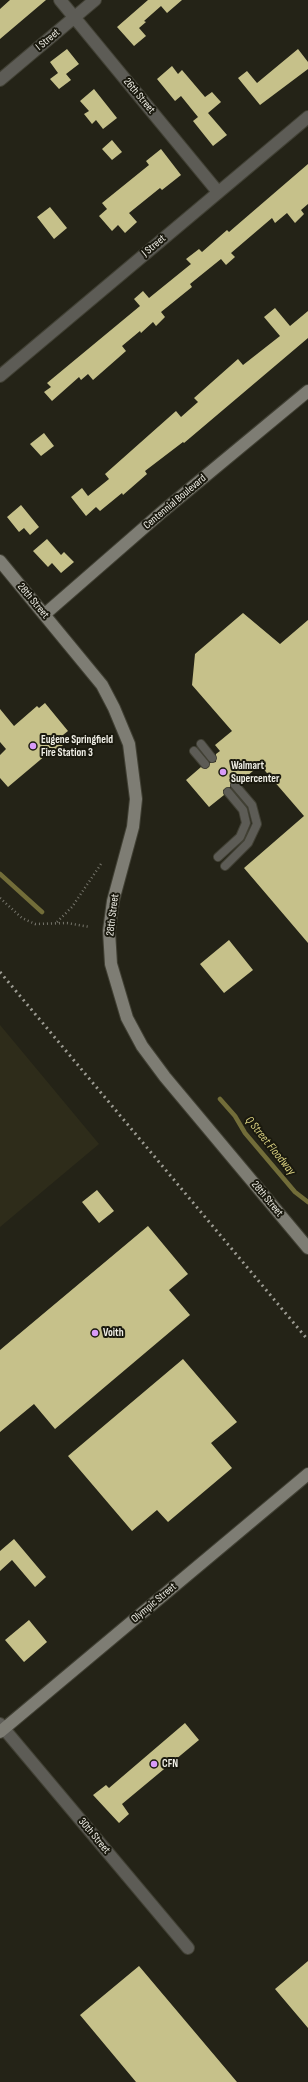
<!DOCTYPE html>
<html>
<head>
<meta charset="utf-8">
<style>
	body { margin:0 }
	canvas { display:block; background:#242317 }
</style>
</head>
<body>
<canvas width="308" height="2082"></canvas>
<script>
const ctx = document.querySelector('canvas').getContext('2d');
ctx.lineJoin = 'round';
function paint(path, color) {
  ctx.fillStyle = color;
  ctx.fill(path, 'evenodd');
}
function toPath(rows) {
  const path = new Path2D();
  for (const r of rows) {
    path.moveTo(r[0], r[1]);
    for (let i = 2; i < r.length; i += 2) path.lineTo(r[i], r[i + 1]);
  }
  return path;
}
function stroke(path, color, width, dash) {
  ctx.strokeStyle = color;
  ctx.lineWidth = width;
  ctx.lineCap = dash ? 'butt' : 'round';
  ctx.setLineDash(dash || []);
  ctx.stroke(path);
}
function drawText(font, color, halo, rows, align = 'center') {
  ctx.font = font + ' "Sofia Sans Condensed",sans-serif';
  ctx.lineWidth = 4;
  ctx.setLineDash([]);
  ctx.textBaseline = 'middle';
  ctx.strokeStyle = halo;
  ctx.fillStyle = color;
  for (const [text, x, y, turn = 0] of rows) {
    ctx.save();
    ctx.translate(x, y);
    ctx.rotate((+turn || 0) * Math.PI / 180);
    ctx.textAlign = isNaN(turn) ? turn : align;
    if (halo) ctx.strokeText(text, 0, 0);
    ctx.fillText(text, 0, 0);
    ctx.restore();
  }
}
paint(toPath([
	[0,1025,99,1144,0,1227]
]), '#2e2c1a');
stroke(toPath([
	[0,874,42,912],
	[220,1099,235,1116,245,1133,295,1192,308,1202]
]), '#726d39', 4.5);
paint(toPath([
	[10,0,46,0,0,39,0,9],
	[148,0,182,0,167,13,161,6,144,21,146,22,139,28,146,36,134,46,117,27],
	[67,49,79,64,66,74,71,80,59,89,50,79,58,73,50,62],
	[298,49,308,62,308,69,260,105,238,78,247,71,257,83],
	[172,66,178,74,182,70,205,97,212,92,221,102,208,113,227,135,213,146,193,121,198,117,181,96,175,101,157,79],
	[94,89,117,118,103,129,96,120,92,124,84,114,89,111,80,101],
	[112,140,122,152,112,160,102,149],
	[161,149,181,175,162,190,160,188,129,213,137,222,125,233,118,225,112,231,99,216,107,209,102,203,149,165,146,161],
	[308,164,308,204,301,210,304,214,295,223,287,213,275,223,272,218,231,253,235,257,226,265,221,259,190,284,192,287,161,312,165,317,156,326,153,322,141,333,140,331,122,346,126,351,93,380,88,374,81,380,79,377,52,401,44,392,51,387,47,383,140,306,134,299,143,291,149,298,191,264,186,259,199,249,202,252,227,230,229,232],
	[50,207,67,228,54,239,37,217],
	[275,308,290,326,308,311,308,338,184,443,183,442,145,471,147,474,123,495,122,493,100,511,96,507,86,516,71,497,82,488,88,496,109,479,105,474,176,411,181,417,198,402,194,398,238,359,243,365,280,336,264,317],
	[44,433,54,446,41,456,30,444],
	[21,505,39,527,30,535,24,528,19,532,7,517],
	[47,539,61,555,64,552,74,562,61,573,52,563,48,567,33,551],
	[243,613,280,644,308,620,308,943,244,868,304,816,260,765,240,782,236,780,232,781,230,787,223,790,224,795,209,807,186,780,201,767,206,769,210,763,216,762,216,754,220,751,215,745,232,731,192,685,195,654],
	[45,703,68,731,63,735,68,741,48,757,46,755,8,787,0,778,0,755,6,749,0,742,0,709,14,726,37,706,39,708],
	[229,940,253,970,224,993,200,964],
	[97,1190,114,1211,99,1223,82,1202],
	[148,1226,188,1274,169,1290,190,1315,55,1429,34,1404,0,1432,0,1350],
	[183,1359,237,1422,211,1443,232,1468,168,1522,157,1510,132,1531,68,1456],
	[14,1539,46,1577,35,1587,12,1560,0,1571,0,1551],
	[29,1620,47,1642,24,1662,5,1640],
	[185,1723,199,1740,122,1804,129,1814,119,1823,93,1795,106,1785,109,1788],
	[308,1961,308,2028,275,1989],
	[139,1966,237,2082,136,2082,80,2015]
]), '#c6c18a');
const lane = toPath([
	[201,744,212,758],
	[194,751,205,764],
	[218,857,240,837,246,823,243,810,228,792],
	[225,866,248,843,257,824,252,805,235,785]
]);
const street = toPath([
	[60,0,218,192],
	[0,80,95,0],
	[0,376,308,117],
	[0,1724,188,1948]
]);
const secondary = toPath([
	[0,561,102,685,114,708,129,744,136,799,133,827,113,901,109,931,111,964,127,1018,142,1046,165,1077,308,1248],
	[45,614,162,512,308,391],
	[0,1732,308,1474]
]);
stroke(lane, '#414034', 10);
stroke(street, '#414034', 14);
stroke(secondary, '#414034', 14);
stroke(toPath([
	[0,898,22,918,35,924,67,923,90,927],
	[57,922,72,907,101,864]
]), '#76756b', 2.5, [1, 3]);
stroke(lane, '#5d5c56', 8);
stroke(street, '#5d5c56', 12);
stroke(secondary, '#7e7d74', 12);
stroke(toPath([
	[0,972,308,1340]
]), '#9d9c93', 3, [2, 4]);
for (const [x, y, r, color] of [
	[33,746,4,"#d89bf8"],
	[223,772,4,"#d89bf8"],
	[95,1333,4,"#d89bf8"],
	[154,1764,4,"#d89bf8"]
]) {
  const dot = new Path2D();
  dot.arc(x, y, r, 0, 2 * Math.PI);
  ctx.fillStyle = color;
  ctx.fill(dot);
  stroke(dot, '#1a190e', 1.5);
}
drawText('11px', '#f0efe7', '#1a190e', [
	["I Street",48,40,-40],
	["26th Street",139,96,50],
	["J Street",154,246,-40],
	["Centennial Boulevard",175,502,-40],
	["28th Street",33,601,50],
	["28th Street",113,915,-83],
	["28th Street",267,1199,50],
	["Olympic Street",154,1603,-40],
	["30th Street",94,1836,50]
]);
drawText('bold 11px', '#f0efe7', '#1a190e', [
	["Eugene Springfield",41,740],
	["Fire Station 3",41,753],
	["Walmart",231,766],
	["Supercenter",231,779],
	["Voith",103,1333],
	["CFN",162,1764]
], 'left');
drawText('italic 12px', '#dbd281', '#1a190e', [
	["Q Street Floodway",270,1146,51]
]);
</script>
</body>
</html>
